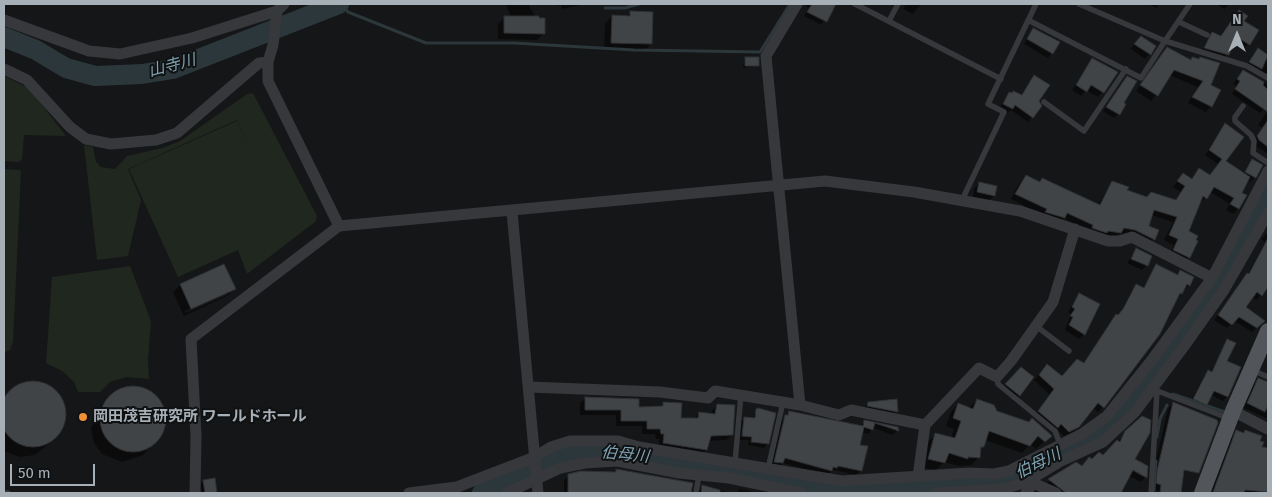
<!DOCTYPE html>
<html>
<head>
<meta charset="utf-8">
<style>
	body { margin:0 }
	#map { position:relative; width:1272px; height:497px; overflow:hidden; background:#151617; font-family:"Fira Sans",sans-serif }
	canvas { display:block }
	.frame { position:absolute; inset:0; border:5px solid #a7afb7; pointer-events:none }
	.north { position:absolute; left:1212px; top:10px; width:50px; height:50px; -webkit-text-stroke:4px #101112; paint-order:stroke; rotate:0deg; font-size:14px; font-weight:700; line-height:20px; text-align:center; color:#a7afb7 }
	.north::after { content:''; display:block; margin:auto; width:18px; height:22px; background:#a7afb7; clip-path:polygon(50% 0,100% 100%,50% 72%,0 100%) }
	.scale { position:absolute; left:10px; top:464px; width:85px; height:22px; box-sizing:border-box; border:2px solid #a7afb7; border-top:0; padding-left:6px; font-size:15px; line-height:18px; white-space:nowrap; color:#a7afb7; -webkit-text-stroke:4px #101112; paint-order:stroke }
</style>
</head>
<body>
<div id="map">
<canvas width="1272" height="497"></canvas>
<div class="frame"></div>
<div class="north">N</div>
<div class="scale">50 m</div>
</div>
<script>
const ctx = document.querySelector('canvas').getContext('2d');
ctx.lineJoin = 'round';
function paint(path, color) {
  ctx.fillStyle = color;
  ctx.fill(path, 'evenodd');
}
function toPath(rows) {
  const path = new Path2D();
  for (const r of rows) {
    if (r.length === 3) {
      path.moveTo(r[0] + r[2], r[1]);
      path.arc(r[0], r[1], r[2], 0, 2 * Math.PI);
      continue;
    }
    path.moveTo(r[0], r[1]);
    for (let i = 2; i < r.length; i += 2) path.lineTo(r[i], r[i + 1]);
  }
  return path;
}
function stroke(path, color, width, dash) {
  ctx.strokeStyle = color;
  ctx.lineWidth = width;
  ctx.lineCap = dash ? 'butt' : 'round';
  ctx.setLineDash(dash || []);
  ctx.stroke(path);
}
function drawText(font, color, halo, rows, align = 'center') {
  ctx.font = font + ' "Fira Sans","Noto Sans JP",sans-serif';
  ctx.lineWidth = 4;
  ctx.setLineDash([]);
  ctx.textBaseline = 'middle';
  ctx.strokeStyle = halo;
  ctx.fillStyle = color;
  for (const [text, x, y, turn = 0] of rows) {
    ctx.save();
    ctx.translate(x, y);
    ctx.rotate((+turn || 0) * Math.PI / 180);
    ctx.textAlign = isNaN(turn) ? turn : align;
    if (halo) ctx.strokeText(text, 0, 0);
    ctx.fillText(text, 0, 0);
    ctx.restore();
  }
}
paint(toPath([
	[4,76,30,89,66,136,24,135,22,160,19,162,4,161],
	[253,93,316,214,317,217,315,222,247,274,238,250,178,277,129,169,237,121,249,146,237,120,128,169,141,200,128,256,97,260,84,145,93,147,96,162,101,167,115,169,127,156,162,148,180,141,247,94],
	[4,169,20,170,21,172,13,342,10,350,5,352],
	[130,266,151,321,148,360,149,379,127,377,110,382,100,392,78,392,74,382,62,371,46,363,52,277]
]), '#20271f');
paint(toPath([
	[506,4,528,4,544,33,537,40,498,39,498,24,505,17,511,17],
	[556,4,585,4,562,9,561,5,556,6],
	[830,4,834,6,821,25,804,16,809,8,802,4],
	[906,4,921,4,913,14,903,9],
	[1148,4,1160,4,1156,8],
	[1217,4,1230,4,1224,9],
	[631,12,651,44,644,51,604,50,605,24,612,16,627,17],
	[1243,21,1258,30,1244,49,1235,43,1232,45,1223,60,1200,53,1212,33,1220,37],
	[1033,29,1052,53,1048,58,1024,44],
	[1136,42,1150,54,1145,59,1131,49],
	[1167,48,1190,61,1193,58,1209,86,1211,106,1206,112,1188,103,1198,87,1169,75,1151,101,1136,91],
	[1258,50,1268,57,1268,105,1260,113,1232,94,1237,86,1233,84,1243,71,1268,84,1267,79,1245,66],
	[745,58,757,66,743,68],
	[1092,59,1117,72,1098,97,1086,90,1081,96,1072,90],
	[1035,77,1038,101,1032,117,1028,122,1011,110,1007,113,999,109,1009,93,1021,96],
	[1127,78,1119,114,1114,118,1103,111],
	[1268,110,1268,154,1254,145,1253,141,1263,128,1258,125],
	[1225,125,1225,161,1243,174,1253,161,1255,177,1250,182,1247,180,1240,193,1238,209,1233,214,1226,210,1230,204,1210,192,1201,203,1199,202,1188,232,1197,241,1184,263,1169,255,1174,245,1164,240,1173,222,1151,215,1148,226,1158,231,1149,245,1127,234,1119,233,1115,237,1089,230,1063,218,1058,223,1011,199,1017,187,1027,176,1039,183,1043,179,1098,205,1112,182,1126,191,1147,198,1175,201,1181,192,1173,187,1183,174,1191,179,1199,169,1210,176,1218,164,1205,155],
	[979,184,994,196,989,200,973,197,974,188],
	[1268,232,1268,280,1261,295,1256,300,1252,297,1244,308,1263,320,1252,332,1234,321,1227,328,1214,320,1248,274,1265,242,1261,239],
	[1136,250,1147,265,1142,270,1127,263],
	[1157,265,1177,276,1181,272,1189,285,1176,298,1159,334,1140,360,1103,407,1098,412,1093,408,1073,432,1064,436,1056,428,1034,417,1050,395,1034,380,1042,371,1062,378,1083,364,1111,321,1118,317,1132,290,1137,285,1143,288],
	[224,266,234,289,227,296,184,316,173,292,180,285],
	[227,292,227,295,186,313,185,311],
	[1080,294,1098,305,1084,334,1079,339,1065,330,1071,314,1068,312],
	[1228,341,1225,361,1240,368,1227,397,1223,401,1211,395,1202,409,1189,404,1204,376,1208,372,1210,373],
	[1021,368,1019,395,1014,400,1001,389],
	[1259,379,1268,384,1268,419,1244,408,1254,384],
	[27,382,41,383,54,390,63,402,64,423,57,436,46,446,35,455,20,457,4,451,4,397],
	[134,387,154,394,163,405,166,419,162,433,143,455,122,462,102,454,94,443,91,429,98,409,108,399,120,390],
	[586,398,638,408,660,407,664,403,680,419,693,419,699,413,711,415,712,411,717,405,732,435,726,440,708,441,706,450,701,455,658,449,659,439,656,439,655,434,642,434,642,426,616,426,616,415,580,415,580,403],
	[977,400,1050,436,1036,449,1030,444,1022,453,985,440,979,450,979,457,971,465,959,466,944,462,936,470,921,467,928,442,936,434,951,438,954,429,946,426,951,412,958,404,969,408],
	[868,403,896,411,892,416,864,408],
	[1173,403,1195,471,1184,470,1180,493,1161,493,1152,488,1152,477,1168,409],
	[757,410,768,443,764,448,748,445,749,440,739,440,740,422,744,418,752,419],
	[790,412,859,427,864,422,897,428,897,430,893,435,873,428,868,434,862,432,859,446,861,470,856,475,834,470,826,475,783,463,779,467,771,466,781,421],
	[1142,417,1133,459,1146,477,1141,482,1129,476,1119,493,1066,493,1061,490,1058,493,1044,485,1076,464,1081,467,1103,457],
	[1128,466,1143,474,1143,477,1127,468],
	[1245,431,1258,442,1260,449,1268,449,1266,456,1268,457,1268,493,1211,493,1232,437,1237,432,1243,434],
	[617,470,691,484,688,493,564,493,564,480,569,475,614,474],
	[214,480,216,493,202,493,200,484,204,481],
	[703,486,730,493,697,493],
	[740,489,759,493,736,493]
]), '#0007');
stroke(toPath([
	[342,4,348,12,426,43,514,43,634,50,760,52,790,4],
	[605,8,625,8,639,4],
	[1173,394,1225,412],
	[1157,437,1160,419,1167,405],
	[1154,490,1156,461]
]), '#2c373b', 3);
stroke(toPath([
	[4,37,36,50,66,68,95,76,142,74,173,69,339,4],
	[482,493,573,454,594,452,616,452,842,490,1005,481,1098,435,1111,424,1129,404,1219,278,1268,195]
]), '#2c373b', 20);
const building = toPath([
	[812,4,836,4,827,22,807,12,812,4],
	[1239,10,1248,16,1244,21,1259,30,1250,45,1240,39,1239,41,1236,40,1229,55,1204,48,1212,32,1221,36,1239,10],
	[630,11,653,12,652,44,611,43,612,15,630,16,630,11],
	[504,16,539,16,539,18,545,18,545,34,504,33,504,16],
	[1033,28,1060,42,1053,54,1027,39,1033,28],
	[1141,36,1156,46,1151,55,1134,44,1141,36],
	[1167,47,1191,60,1192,57,1199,59,1200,57,1220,63,1211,85,1221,90,1212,107,1192,97,1203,81,1174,70,1158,96,1140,85,1167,47],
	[1258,48,1268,55,1262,69,1249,62,1258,48],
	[745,57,759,57,759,66,745,66,745,57],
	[1092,58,1118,72,1104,93,1091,85,1087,92,1076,85,1092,58],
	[1243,70,1264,82,1263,85,1268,90,1268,112,1235,89,1240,81,1237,79,1243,70],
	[1034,75,1050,85,1039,101,1042,106,1033,118,1015,105,1013,109,1003,104,1009,92,1012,93,1013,91,1022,95,1034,75],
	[1127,76,1137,81,1124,103,1126,104,1120,115,1106,107,1127,76],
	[1268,120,1268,147,1259,140,1257,136,1268,120],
	[1225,123,1244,137,1226,161,1250,177,1242,193,1247,195,1239,209,1230,204,1234,198,1214,187,1207,199,1203,196,1189,231,1198,236,1196,240,1198,241,1190,258,1173,250,1178,239,1169,235,1177,217,1154,210,1149,226,1159,230,1155,240,1135,230,1124,228,1121,233,1108,231,1107,233,1092,228,1093,225,1067,213,1065,218,1045,212,1047,209,1015,194,1026,175,1040,182,1042,178,1100,205,1112,181,1129,187,1127,190,1147,197,1151,192,1176,200,1185,186,1177,181,1183,173,1192,179,1199,168,1210,175,1222,159,1209,150,1225,123],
	[1252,159,1263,165,1256,178,1245,172,1252,159],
	[979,182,997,186,995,196,977,192,979,182],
	[1268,238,1268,287,1262,296,1257,292,1246,307,1265,321,1257,328,1239,317,1232,325,1218,315,1247,273,1249,274,1268,238],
	[1136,248,1152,256,1148,266,1131,259,1136,248],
	[224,264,236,289,191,309,180,284,224,264],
	[1156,264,1178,275,1180,270,1194,277,1190,286,1187,284,1182,294,1180,293,1160,334,1104,408,1098,403,1079,427,1069,432,1061,424,1058,428,1038,411,1054,389,1039,375,1047,364,1062,376,1077,359,1084,363,1116,314,1118,315,1123,309,1136,284,1144,288,1156,264],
	[1079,293,1100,304,1085,335,1069,325,1073,317,1070,316,1075,309,1072,307,1079,293],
	[1227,339,1236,343,1227,361,1241,367,1228,397,1214,391,1207,405,1193,399,1208,370,1212,372,1227,339],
	[1021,367,1034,377,1020,396,1005,384,1021,367],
	[1258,378,1268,382,1268,405,1265,412,1247,403,1258,378],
	[33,414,33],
	[133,419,33],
	[585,397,639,399,639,407,663,406,663,402,682,403,681,418,698,418,699,412,715,414,717,404,735,405,733,435,711,436,707,450,663,443,664,434,661,434,660,429,647,429,647,421,621,421,621,410,585,410,585,397],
	[897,399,898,412,867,406,868,402,897,399],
	[977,399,994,405,997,411,1029,422,1032,418,1052,436,1045,442,1038,436,1030,446,989,431,984,447,981,447,980,458,968,457,968,459,949,453,945,463,928,459,935,433,955,438,961,421,953,418,958,403,973,409,977,399],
	[1173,402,1217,420,1218,423,1199,473,1184,470,1181,493,1160,493,1161,485,1156,483,1157,471,1173,402],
	[758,408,776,413,769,444,751,442,752,437,742,436,744,417,755,418,756,409,758,408],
	[789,411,863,426,864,420,898,427,899,431,875,423,873,430,864,427,860,445,868,446,862,471,838,466,837,468,833,467,832,471,785,458,783,463,774,462,785,415,788,415,789,411],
	[1142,416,1151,420,1150,433,1135,459,1148,466,1147,478,1133,470,1121,493,1066,493,1048,479,1076,462,1082,466,1089,457,1092,459,1099,452,1103,455,1117,440,1120,442,1125,431,1142,416],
	[1236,430,1244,433,1245,430,1262,436,1260,441,1264,442,1262,447,1268,448,1268,492,1245,490,1244,493,1213,492,1236,430],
	[616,469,693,483,691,493,568,493,568,474,581,471,616,472,616,469],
	[215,478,217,493,205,493,203,480,215,478],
	[702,485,720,490,720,493,701,493,702,485]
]);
paint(building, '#414447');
stroke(building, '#2f3033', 1);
stroke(toPath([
	[855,4,1001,79],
	[1079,4,1165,41,1190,4],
	[1028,20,1141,78,1165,41,1247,66,1268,78],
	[889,21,898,4],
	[1179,22,1207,35],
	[1044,102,1084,131,1126,69],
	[1243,106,1235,117,1235,121,1251,135,1254,141,1253,153,1268,163],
	[962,200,1004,112,988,104,1036,4],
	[1036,326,1069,351],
	[1252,370,1268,377],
	[997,377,998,384,1055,431,1060,444],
	[1155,390,1228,418],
	[735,463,741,394],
	[768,469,783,402],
	[4,493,8,493],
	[696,493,699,475],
	[1151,493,1157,391]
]), '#36383c', 5.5);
stroke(toPath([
	[797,4,766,56,800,405],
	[277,11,273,45,268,62,268,81,339,226],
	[4,20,89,51,120,54,192,38,277,11,284,4],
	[4,69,27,80,70,127,86,139,111,144,156,140,177,133,253,68,259,63,268,62],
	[512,212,538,493],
	[529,387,660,392,708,398,715,391,800,405,839,415,851,410,925,425],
	[1233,411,1268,429],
	[1024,464,1033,483,1056,493],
	[918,477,925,425,979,368,997,377,1011,361,1053,302,1075,229],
	[195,493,196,436,191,339,339,226,825,181,914,192,1020,211,1108,241,1120,241,1132,237,1212,278],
	[409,493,457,487,535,457,551,447,570,441,618,441,639,447,842,481,969,473,994,474,1009,471,1082,434,1107,416,1151,361,1212,278,1268,171],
	[507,493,560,468,585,463,617,461,679,473,729,478,801,493],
	[937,493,1003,489,1024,483,1061,461,1103,442,1135,412,1185,345,1224,290,1268,213],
	[1026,493,1033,483]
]), '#36383c', 11);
stroke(toPath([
	[1202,493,1233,411,1268,331]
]), '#52565b', 16);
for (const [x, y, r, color] of [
	[83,417,5,"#ef8f36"]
]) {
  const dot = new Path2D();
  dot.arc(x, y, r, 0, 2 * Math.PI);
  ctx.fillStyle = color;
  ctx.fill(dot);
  stroke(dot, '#101112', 2);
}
drawText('bold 15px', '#a7afb7', '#101112', [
	["岡田茂吉研究所 ワールドホール",93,417]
], 'left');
drawText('italic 16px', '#7fa3b2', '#101112', [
	["山寺川",172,66,-15],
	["伯母川",625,455,6],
	["伯母川",1038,464,-26]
]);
</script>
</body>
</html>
